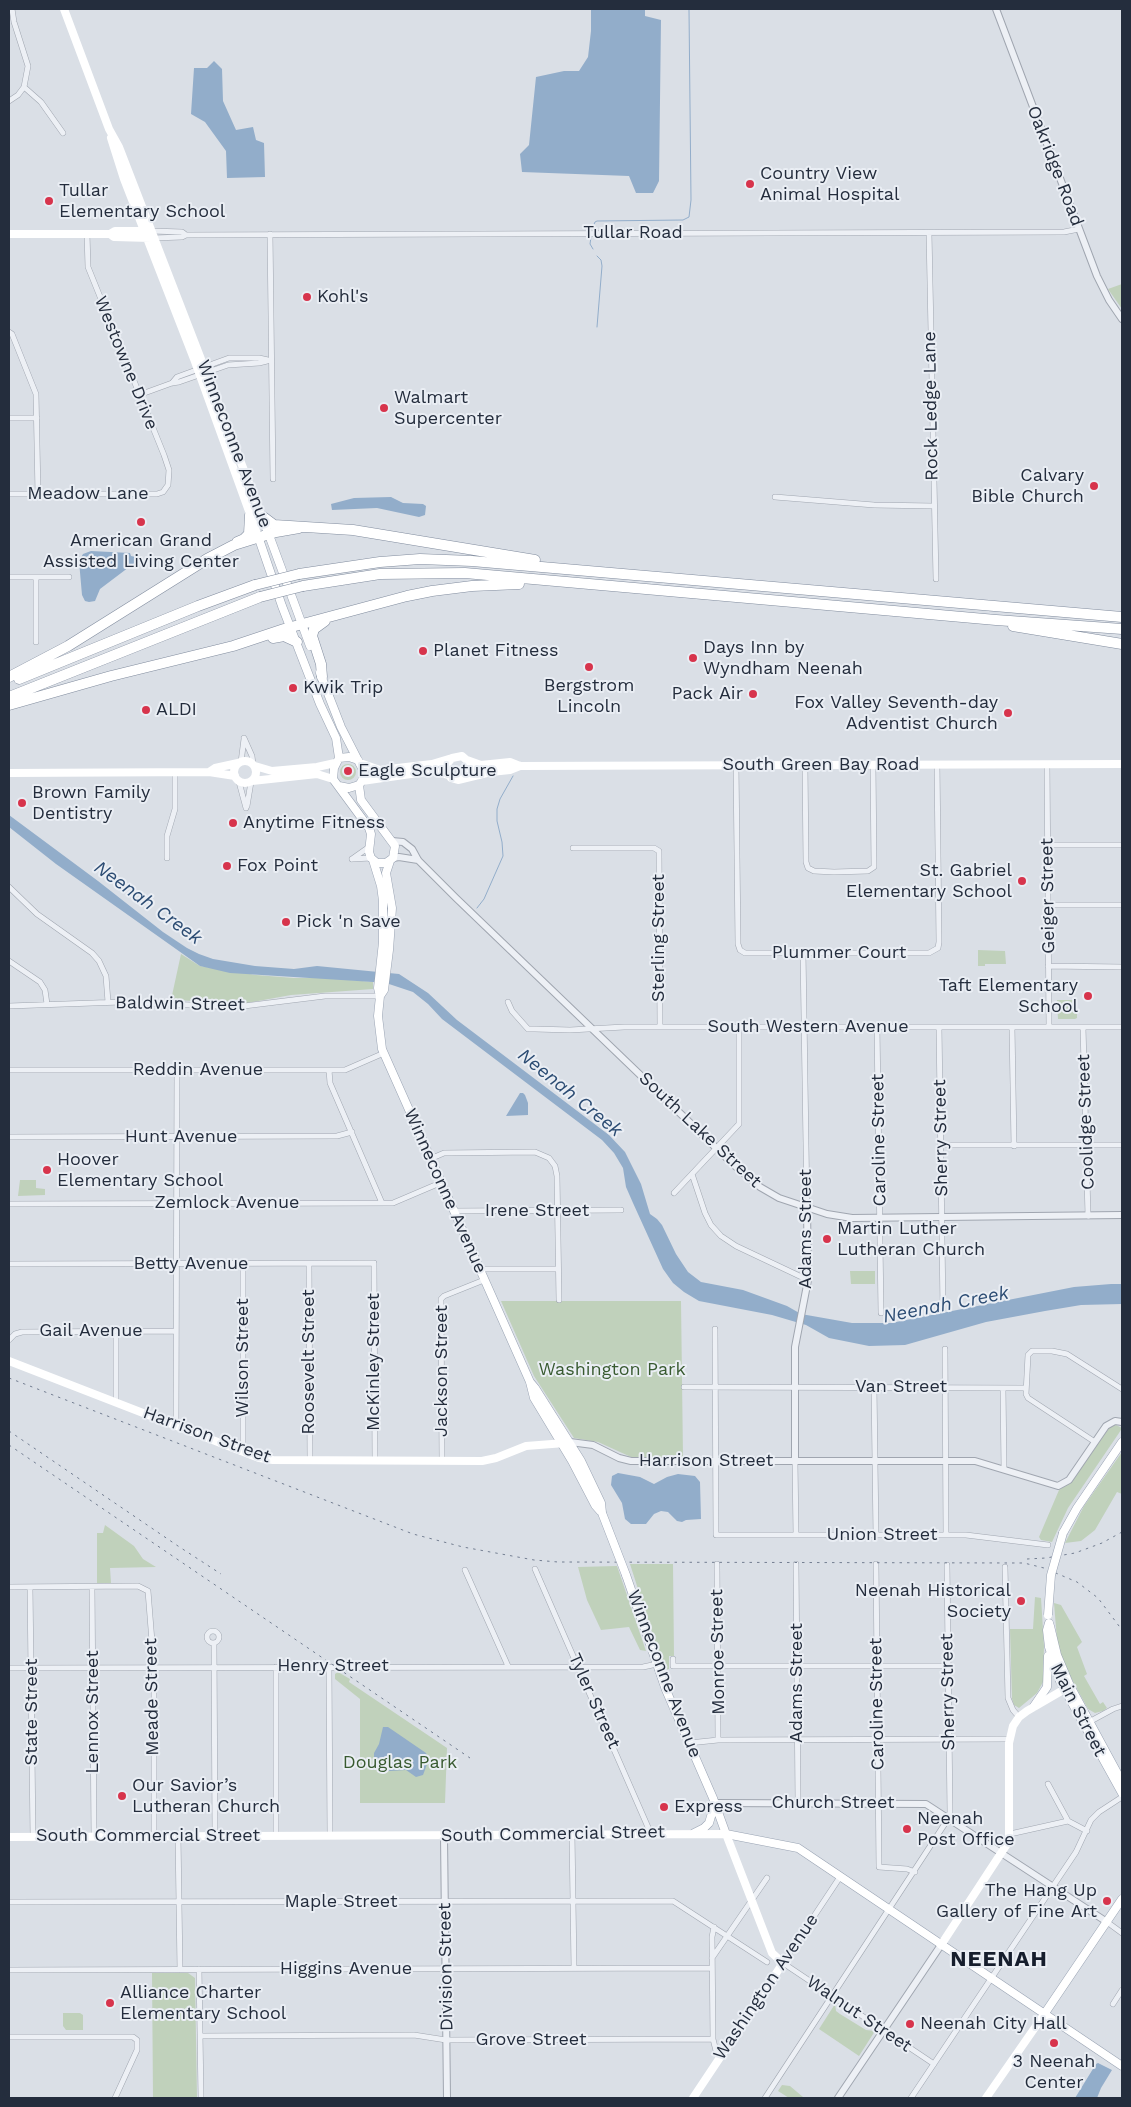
<!DOCTYPE html>
<html>
<head>
<meta charset="utf-8">
<style>
	body { margin:0 }
	#map { position:relative; width:1131px; height:2107px; overflow:hidden; background:#dadfe6; font-family:"Work Sans",sans-serif }
	canvas { display:block }
	.frame { position:absolute; inset:0; border:10px solid #242d3d; pointer-events:none }
</style>
</head>
<body>
<div id="map">
<canvas width="1131" height="2107"></canvas>
<div class="frame"></div>
</div>
<script>
const ctx = document.querySelector('canvas').getContext('2d');
ctx.lineJoin = 'round';
function paint(path, color) {
  ctx.fillStyle = color;
  ctx.fill(path, 'evenodd');
}
function toPath(rows) {
  const path = new Path2D();
  for (const r of rows) {
    if (r.length === 3) {
      path.moveTo(r[0] + r[2], r[1]);
      path.arc(r[0], r[1], r[2], 0, 2 * Math.PI);
      continue;
    }
    path.moveTo(r[0], r[1]);
    for (let i = 2; i < r.length; i += 2) path.lineTo(r[i], r[i + 1]);
  }
  return path;
}
function stroke(path, color, width, dash) {
  ctx.strokeStyle = color;
  ctx.lineWidth = width;
  ctx.lineCap = dash ? 'butt' : 'round';
  ctx.setLineDash(dash || []);
  ctx.stroke(path);
}
function drawText(font, color, halo, rows, align = 'center') {
  ctx.font = font + ' "Work Sans",sans-serif';
  ctx.lineWidth = 4;
  ctx.setLineDash([]);
  ctx.textBaseline = 'middle';
  ctx.strokeStyle = halo;
  ctx.fillStyle = color;
  for (const [text, x, y, turn = 0] of rows) {
    ctx.save();
    ctx.translate(x, y);
    ctx.rotate((+turn || 0) * Math.PI / 180);
    ctx.textAlign = isNaN(turn) ? turn : align;
    if (halo) ctx.strokeText(text, 0, 0);
    ctx.fillText(text, 0, 0);
    ctx.restore();
  }
}
paint(toPath([
	[1122,284,1122,309,1108,289],
	[348,772,8],
	[978,950,1005,951,1006,964,985,964,985,966,978,966],
	[181,954,200,966,256,975,294,978,329,978,373,982,373,989,291,995,247,1003,171,1000],
	[1057,1000,1077,1000,1077,1018,1075,1019,1058,1019],
	[20,1180,36,1180,36,1188,45,1189,45,1195,18,1196],
	[850,1271,875,1271,875,1284,851,1284],
	[501,1301,681,1301,683,1457,631,1457,598,1442,574,1438,534,1376],
	[1116,1425,1122,1428,1119,1433,1068,1508,1052,1542,1041,1540,1039,1537,1059,1490,1072,1481,1109,1428],
	[1122,1452,1122,1494,1117,1492,1095,1530,1090,1534,1081,1541,1065,1543,1084,1506],
	[105,1525,134,1546,143,1559,156,1567,110,1568,111,1583,97,1583,97,1533,103,1533],
	[630,1564,673,1564,674,1656,669,1656,669,1669,664,1670],
	[617,1566,646,1651,640,1650,629,1627,601,1630,587,1600,578,1567],
	[1035,1597,1041,1598,1044,1646,1043,1682,1037,1693,1019,1708,1014,1705,1012,1699,1010,1629,1033,1629],
	[1054,1603,1061,1605,1082,1642,1077,1647,1087,1674,1084,1676,1100,1704,1103,1702,1107,1708,1103,1711,1095,1713,1088,1709,1071,1678,1060,1653,1057,1640],
	[338,1672,350,1679,349,1682,447,1748,445,1803,360,1803,360,1699,335,1679,335,1674],
	[152,1973,188,1973,195,1978,197,2098,153,2098],
	[835,2004,836,2011,840,2014,866,2030,875,2031,859,2056,819,2029],
	[63,2013,80,2013,83,2015,83,2030,66,2030,63,2026],
	[782,2085,790,2086,803,2097,801,2098,789,2098,778,2091]
]), '#c0d1bb');
paint(toPath([
	[591,9,645,9,645,16,661,20,659,181,653,193,636,193,629,176,522,172,520,154,529,145,536,77,564,71,579,71,588,57,591,31],
	[214,61,222,69,223,101,236,130,253,127,256,140,264,143,265,177,227,178,226,151,205,122,191,114,194,68,207,68],
	[391,497,403,503,423,504,426,506,425,515,419,517,377,508,332,510,331,504,354,498],
	[91,551,130,553,131,556,141,558,100,589,95,601,89,602,85,601,82,595,79,561,83,554],
	[9,815,98,881,163,932,187,948,199,954,213,959,255,966,294,969,317,966,399,974,428,993,457,1020,609,1135,625,1152,641,1184,650,1214,657,1219,662,1225,676,1254,688,1272,701,1282,743,1290,787,1306,801,1314,852,1323,891,1323,1074,1287,1111,1284,1122,1284,1122,1304,1081,1305,1045,1311,986,1322,905,1345,869,1346,829,1338,806,1325,772,1315,699,1301,684,1292,673,1283,663,1269,633,1203,626,1187,623,1168,614,1153,602,1140,442,1019,428,1004,413,992,389,984,373,982,230,973,200,966,56,864,9,827],
	[520,1093,523,1093,525,1095,528,1103,528,1115,506,1116],
	[618,1473,640,1477,654,1484,667,1477,678,1474,695,1476,700,1482,701,1519,686,1520,682,1522,677,1521,668,1512,661,1511,654,1514,646,1524,631,1524,625,1519,622,1503,611,1485,612,1476],
	[383,1727,388,1727,426,1753,429,1759,423,1775,416,1777,406,1770,390,1771,383,1769,374,1757,374,1753,379,1744],
	[1098,2063,1112,2070,1101,2088,1097,2098,1075,2098,1096,2064]
]), '#92adca');
stroke(toPath([
	[592,229,595,222,597,221,683,220,689,217,691,200,689,9],
	[591,237,590,244,593,249],
	[597,327,602,266,601,260,597,256],
	[477,908,484,899,503,856,502,842,497,821,497,809,500,799,513,776]
]), '#92adca', 1);
const minor = toPath([
	[24,87,41,102,63,133],
	[9,101,18,95,24,87,28,66,14,22,12,9],
	[152,231,182,232,186,235],
	[929,233,936,579],
	[270,234,273,479],
	[154,238,182,237,186,235,1064,232,1079,229],
	[9,332,12,334,36,394,38,494],
	[172,383,177,377,229,358,259,358,268,360],
	[139,395,172,383,179,382,228,365,259,363,271,360],
	[9,418,37,418],
	[9,494,157,494,163,492,168,485,169,470,164,455,88,267,87,234],
	[775,497,874,505,933,506],
	[9,577,69,577],
	[36,577,36,642],
	[244,738,252,756,253,764],
	[241,762,244,739],
	[1047,764,1049,1027],
	[736,765,738,944,740,950,745,953,929,953,938,948,939,942,937,764],
	[805,765,806,862,808,868,814,871,834,872,868,871,874,867,873,765],
	[239,782,246,808],
	[247,806,251,782],
	[1047,845,1122,845],
	[573,848,654,848,659,851,660,1027],
	[167,858,167,836,175,809,175,773],
	[352,859,369,847],
	[352,859,371,858],
	[9,887,37,914,92,953,99,961,106,976,108,1002],
	[1048,905,1122,905],
	[803,952,807,1209],
	[9,961,40,982,45,990,47,1004],
	[1048,966,1122,967],
	[508,1002,512,1011,528,1029,535,1029,570,1030,624,1027,1122,1027],
	[9,1006,121,1002,236,1007,325,996,380,996],
	[877,1027,881,1313],
	[939,1027,943,1309],
	[1012,1027,1014,1146],
	[1083,1027,1088,1216],
	[9,1070,345,1070,384,1053],
	[329,1070,330,1083,382,1203],
	[9,1137,337,1136,352,1132],
	[941,1145,1122,1145],
	[430,1159,444,1153,535,1152,549,1158,555,1166,557,1176,559,1300],
	[692,1174,705,1213,711,1225,721,1236,736,1246,808,1280],
	[674,1193,739,1124,739,1027],
	[9,1204,393,1203,440,1183],
	[453,1211,621,1210],
	[9,1264,374,1263,375,1461],
	[243,1264,243,1451],
	[309,1264,310,1461],
	[479,1269,558,1269],
	[715,1329,716,1535,966,1535,1048,1545],
	[9,1340,15,1334,22,1332,176,1331],
	[945,1349,946,1535],
	[684,1387,1026,1388],
	[874,1387,876,1535],
	[1003,1388,1004,1469],
	[116,1402,116,1331],
	[176,1425,177,1070],
	[1095,1442,1028,1398,1026,1394,1028,1355,1032,1351,1052,1351,1067,1354,1122,1389],
	[442,1461,441,1299,444,1296,484,1280],
	[795,1461,796,1535],
	[717,1564,718,1740],
	[796,1564,798,1802],
	[876,1564,879,1867,907,1869,915,1872],
	[1005,1567,1008,1698,1013,1710,1019,1717],
	[535,1569,651,1834],
	[465,1570,508,1666],
	[9,1587,138,1586,148,1591,154,1667,154,1836],
	[30,1587,33,1837],
	[92,1587,94,1837],
	[213,1637,6],
	[214,1644,215,1836],
	[673,1659,673,1666,948,1666],
	[276,1667,276,1836],
	[329,1667,330,1836],
	[9,1668,643,1667,657,1664],
	[1089,1722,1113,1709,1122,1706],
	[689,1743,718,1740,1009,1739],
	[1048,1784,1068,1821],
	[572,1834,574,1968],
	[1010,1834,1068,1821,1087,1831],
	[178,1836,180,1970],
	[840,1877,783,1963,934,2064],
	[9,1902,673,1901,767,1962],
	[1107,1922,1122,1933],
	[714,1927,712,1937,713,2039,716,2051,720,2056],
	[712,1958,767,1878],
	[199,1969,201,2098],
	[9,1970,712,1968],
	[1113,2004,1122,1990],
	[200,2036,414,2035,446,2040,713,2039],
	[9,2037,133,2037,137,2040,137,2050,115,2098],
	[765,2098,948,1819,950,1812,947,1565],
	[911,2098,1076,1852,1091,1820,1099,1812,1122,1797]
]);
const tertiary = toPath([
	[996,9,1097,276,1109,300,1122,319],
	[392,841,403,842,412,849,418,860,456,898,735,1166,760,1187,779,1198,827,1214,852,1218,1122,1215],
	[393,858,399,857,418,860],
	[570,1442,593,1445,619,1458,631,1461,975,1461,1058,1486,1069,1480,1106,1426,1115,1421,1122,1422],
	[795,1461,795,1347,808,1280,807,1209],
	[715,1803,926,1804,1107,1922],
	[444,1836,447,2098],
	[838,2098,941,1945]
]);
const primary = toPath([
	[269,535,310,646],
	[259,539,282,606,320,704,336,738,339,758],
	[320,673,341,727,364,772,362,781,359,785,349,788,339,786],
	[358,760,349,757,339,758,334,768,333,779,369,828,371,834,369,852,371,858,377,863,386,863,393,858,395,846,361,800,359,785],
	[373,860,381,886,383,901,383,942,378,988,380,996,378,1016,382,1049,530,1382,534,1398,572,1461,595,1505,602,1513],
	[380,996,384,990,389,950,392,908,386,873,390,861],
	[530,1382,535,1388,581,1461,601,1503,602,1513],
	[1063,1533,1077,1508,1122,1442],
	[626,1575,666,1690,713,1798,726,1834,798,1848,1122,2066],
	[1049,1623,1047,1630,1049,1647,1060,1681,1122,1793],
	[1050,1626,1057,1655,1070,1686,1122,1782],
	[1034,1706,1047,1687,1048,1656],
	[694,1833,704,1828,709,1823,715,1803],
	[1045,2013,1122,1899]
]);
const motorway = toPath([
	[262,516,274,525,353,530,535,560],
	[237,542,244,539,249,534,250,515],
	[299,574,380,562,420,559,472,561,1122,617],
	[303,586,380,574,465,573,996,620,1122,629],
	[1013,626,1122,644],
	[273,638,284,636,297,642],
	[9,677,68,646,207,559,234,545,276,532,299,528],
	[322,677,321,664,312,636,314,629,325,621],
	[19,679,198,606,255,585],
	[9,697,260,597],
	[9,705,111,676,233,646,284,629,407,596,432,591,472,586,519,584]
]);
stroke(minor, '#a0a6b0', 6);
stroke(tertiary, '#a0a6b0', 8);
stroke(primary, '#99a3b3', 9);
stroke(motorway, '#818c9e', 11);
stroke(minor, '#edf0f5', 5);
stroke(tertiary, '#edf0f5', 6);
stroke(toPath([
	[64,9,109,129,119,147,269,535],
	[111,138,124,179,194,359,259,539],
	[9,234,110,234,114,237,151,238],
	[110,234,115,231,147,231],
	[467,760,481,765,510,762,520,766,1122,764],
	[245,772,11],
	[360,763,380,770,432,764,452,758],
	[255,766,272,771,317,767,335,763],
	[209,772,215,768,238,763],
	[9,773,209,772,235,776],
	[466,778,470,771,470,763,462,756,452,758,447,764,447,772,451,778,458,780,491,772,510,770,520,766],
	[252,781,317,774,333,779],
	[362,781,432,771,449,775],
	[9,1361,259,1458,273,1460,482,1461,496,1458,526,1446,565,1443],
	[9,1837,726,1834,772,1953,783,1963,693,2098],
	[941,1945,1009,1841,1009,1743,1013,1726,1019,1717,1027,1711,1070,1686],
	[986,2098,1045,2013]
]), '#fff', 8);
stroke(primary, '#fff', 8);
stroke(motorway, '#fff', 10);
stroke(toPath([
	[9,1378,413,1534,463,1547,534,1560,558,1562,1024,1563,1044,1568,1077,1582,1098,1598,1122,1630],
	[9,1431,178,1546,221,1574],
	[9,1445,470,1758],
	[1027,1559,1046,1558,1075,1553,1102,1543,1122,1532]
]), '#737e91', 1, [2.5, 5]);
const primaryBridge = toPath([
	[602,1513,626,1575],
	[1048,1615,1051,1575,1063,1533]
]);
const motorwayBridge = toPath([
	[255,585,299,574],
	[260,597,303,586]
]);
stroke(primaryBridge, '#99a3b3', 9, []);
stroke(motorwayBridge, '#818c9e', 11, []);
stroke(primaryBridge, '#fff', 8);
stroke(motorwayBridge, '#fff', 10);
for (const [x, y, r, color] of [
	[750,184,5,"#d7344c"],
	[49,201,5,"#d7344c"],
	[307,297,5,"#d7344c"],
	[384,408,5,"#d7344c"],
	[1094,486,5,"#d7344c"],
	[141,522,5,"#d7344c"],
	[423,651,5,"#d7344c"],
	[693,658,5,"#d7344c"],
	[589,667,5,"#d7344c"],
	[293,688,5,"#d7344c"],
	[753,694,5,"#d7344c"],
	[146,710,5,"#d7344c"],
	[1008,713,5,"#d7344c"],
	[348,771,5,"#d7344c"],
	[22,803,5,"#d7344c"],
	[233,823,5,"#d7344c"],
	[227,866,5,"#d7344c"],
	[1022,881,5,"#d7344c"],
	[286,922,5,"#d7344c"],
	[1088,996,5,"#d7344c"],
	[47,1170,5,"#d7344c"],
	[827,1239,5,"#d7344c"],
	[1021,1601,5,"#d7344c"],
	[122,1796,5,"#d7344c"],
	[664,1807,5,"#d7344c"],
	[907,1829,5,"#d7344c"],
	[1107,1901,5,"#d7344c"],
	[110,2003,5,"#d7344c"],
	[910,2024,5,"#d7344c"],
	[1054,2043,5,"#d7344c"]
]) {
  const dot = new Path2D();
  dot.arc(x, y, r, 0, 2 * Math.PI);
  ctx.fillStyle = color;
  ctx.fill(dot);
  stroke(dot, '#eaeef4', 2);
}
drawText('18px', '#242d3d', '#eaeef4', [
	["Oakridge Road",1055,166,69],
	["Tullar Road",633,233],
	["Westowne Drive",126,363,68],
	["Rock Ledge Lane",931,406,-91],
	["Winneconne Avenue",234,444,69],
	["Meadow Lane",88,494],
	["South Green Bay Road",821,765],
	["Geiger Street",1048,896,-91],
	["Sterling Street",659,938,-90],
	["Plummer Court",839,953],
	["Baldwin Street",180,1004,1],
	["South Western Avenue",808,1027],
	["Reddin Avenue",198,1070],
	["Coolidge Street",1086,1122,-92],
	["South Lake Street",700,1130,43],
	["Hunt Avenue",181,1137],
	["Sherry Street",941,1138,-91],
	["Caroline Street",879,1140,-91],
	["Winneconne Avenue",445,1191,66],
	["Zemlock Avenue",227,1203],
	["Irene Street",537,1211],
	["Adams Street",806,1229,-90],
	["Betty Avenue",191,1264],
	["Gail Avenue",91,1331],
	["Wilson Street",243,1358,-90],
	["Roosevelt Street",309,1362,-90],
	["McKinley Street",374,1362,-90],
	["Jackson Street",442,1371,-90],
	["Van Street",901,1387],
	["Harrison Street",207,1435,20],
	["Harrison Street",706,1461],
	["Union Street",882,1535],
	["Monroe Street",718,1652,-91],
	["Henry Street",333,1666],
	["Winneconne Avenue",664,1674,69],
	["Adams Street",797,1683,-90],
	["Sherry Street",948,1692,-91],
	["Meade Street",152,1697,-91],
	["Tyler Street",594,1701,66],
	["Caroline Street",877,1704,-91],
	["Main Street",1078,1710,63],
	["State Street",32,1712,-90],
	["Lennox Street",93,1712,-90],
	["Church Street",833,1803],
	["South Commercial Street",553,1834,-1],
	["South Commercial Street",148,1836],
	["Maple Street",341,1902],
	["Division Street",446,1967,-91],
	["Higgins Avenue",346,1969],
	["Washington Avenue",766,1987,-56],
	["Walnut Street",859,2014,34],
	["Grove Street",531,2040]
]);
drawText('18px', '#242d3d', '#eaeef4', [
	["Country View",760,174],
	["Animal Hospital",760,195],
	["Tullar",59,191],
	["Elementary School",59,212],
	["Kohl's",317,297],
	["Walmart",394,398],
	["Supercenter",394,419],
	["Calvary",1084,476,"right"],
	["Bible Church",1084,497,"right"],
	["American Grand",141,541,"center"],
	["Assisted Living Center",141,562,"center"],
	["Days Inn by",703,648],
	["Wyndham Neenah",703,669],
	["Planet Fitness",433,651],
	["Bergstrom",589,686,"center"],
	["Lincoln",589,707,"center"],
	["Kwik Trip",303,688],
	["Pack Air",743,694,"right"],
	["Fox Valley Seventh-day",998,703,"right"],
	["Adventist Church",998,724,"right"],
	["ALDI",156,710],
	["Eagle Sculpture",358,771],
	["Brown Family",32,793],
	["Dentistry",32,814],
	["Anytime Fitness",243,823],
	["Fox Point",237,866],
	["St. Gabriel",1012,871,"right"],
	["Elementary School",1012,892,"right"],
	["Pick 'n Save",296,922],
	["Taft Elementary",1078,986,"right"],
	["School",1078,1007,"right"],
	["Hoover",57,1160],
	["Elementary School",57,1181],
	["Martin Luther",837,1229],
	["Lutheran Church",837,1250],
	["Neenah Historical",1011,1591,"right"],
	["Society",1011,1612,"right"],
	["Our Savior’s",132,1786],
	["Lutheran Church",132,1807],
	["Express",674,1807],
	["Neenah",917,1819],
	["Post Office",917,1840],
	["The Hang Up",1097,1891,"right"],
	["Gallery of Fine Art",1097,1912,"right"],
	["Alliance Charter",120,1993],
	["Elementary School",120,2014],
	["Neenah City Hall",920,2024],
	["3 Neenah",1054,2062,"center"],
	["Center",1054,2083,"center"]
], 'left');
drawText('18px', '#385a30', '#eaeef4', [
	["Washington Park",612,1370],
	["Douglas Park",400,1763]
]);
drawText('italic 19px', '#2c4c73', '#eaeef4', [
	["Neenah Creek",148,903,36],
	["Neenah Creek",570,1093,39],
	["Neenah Creek",946,1305,-11]
]);
ctx.letterSpacing = '1px';
drawText('bold 22px', '#161e2d', '#eaeef4', [
	["NEENAH",999,1960]
]);
ctx.letterSpacing = '0px';
</script>
</body>
</html>
